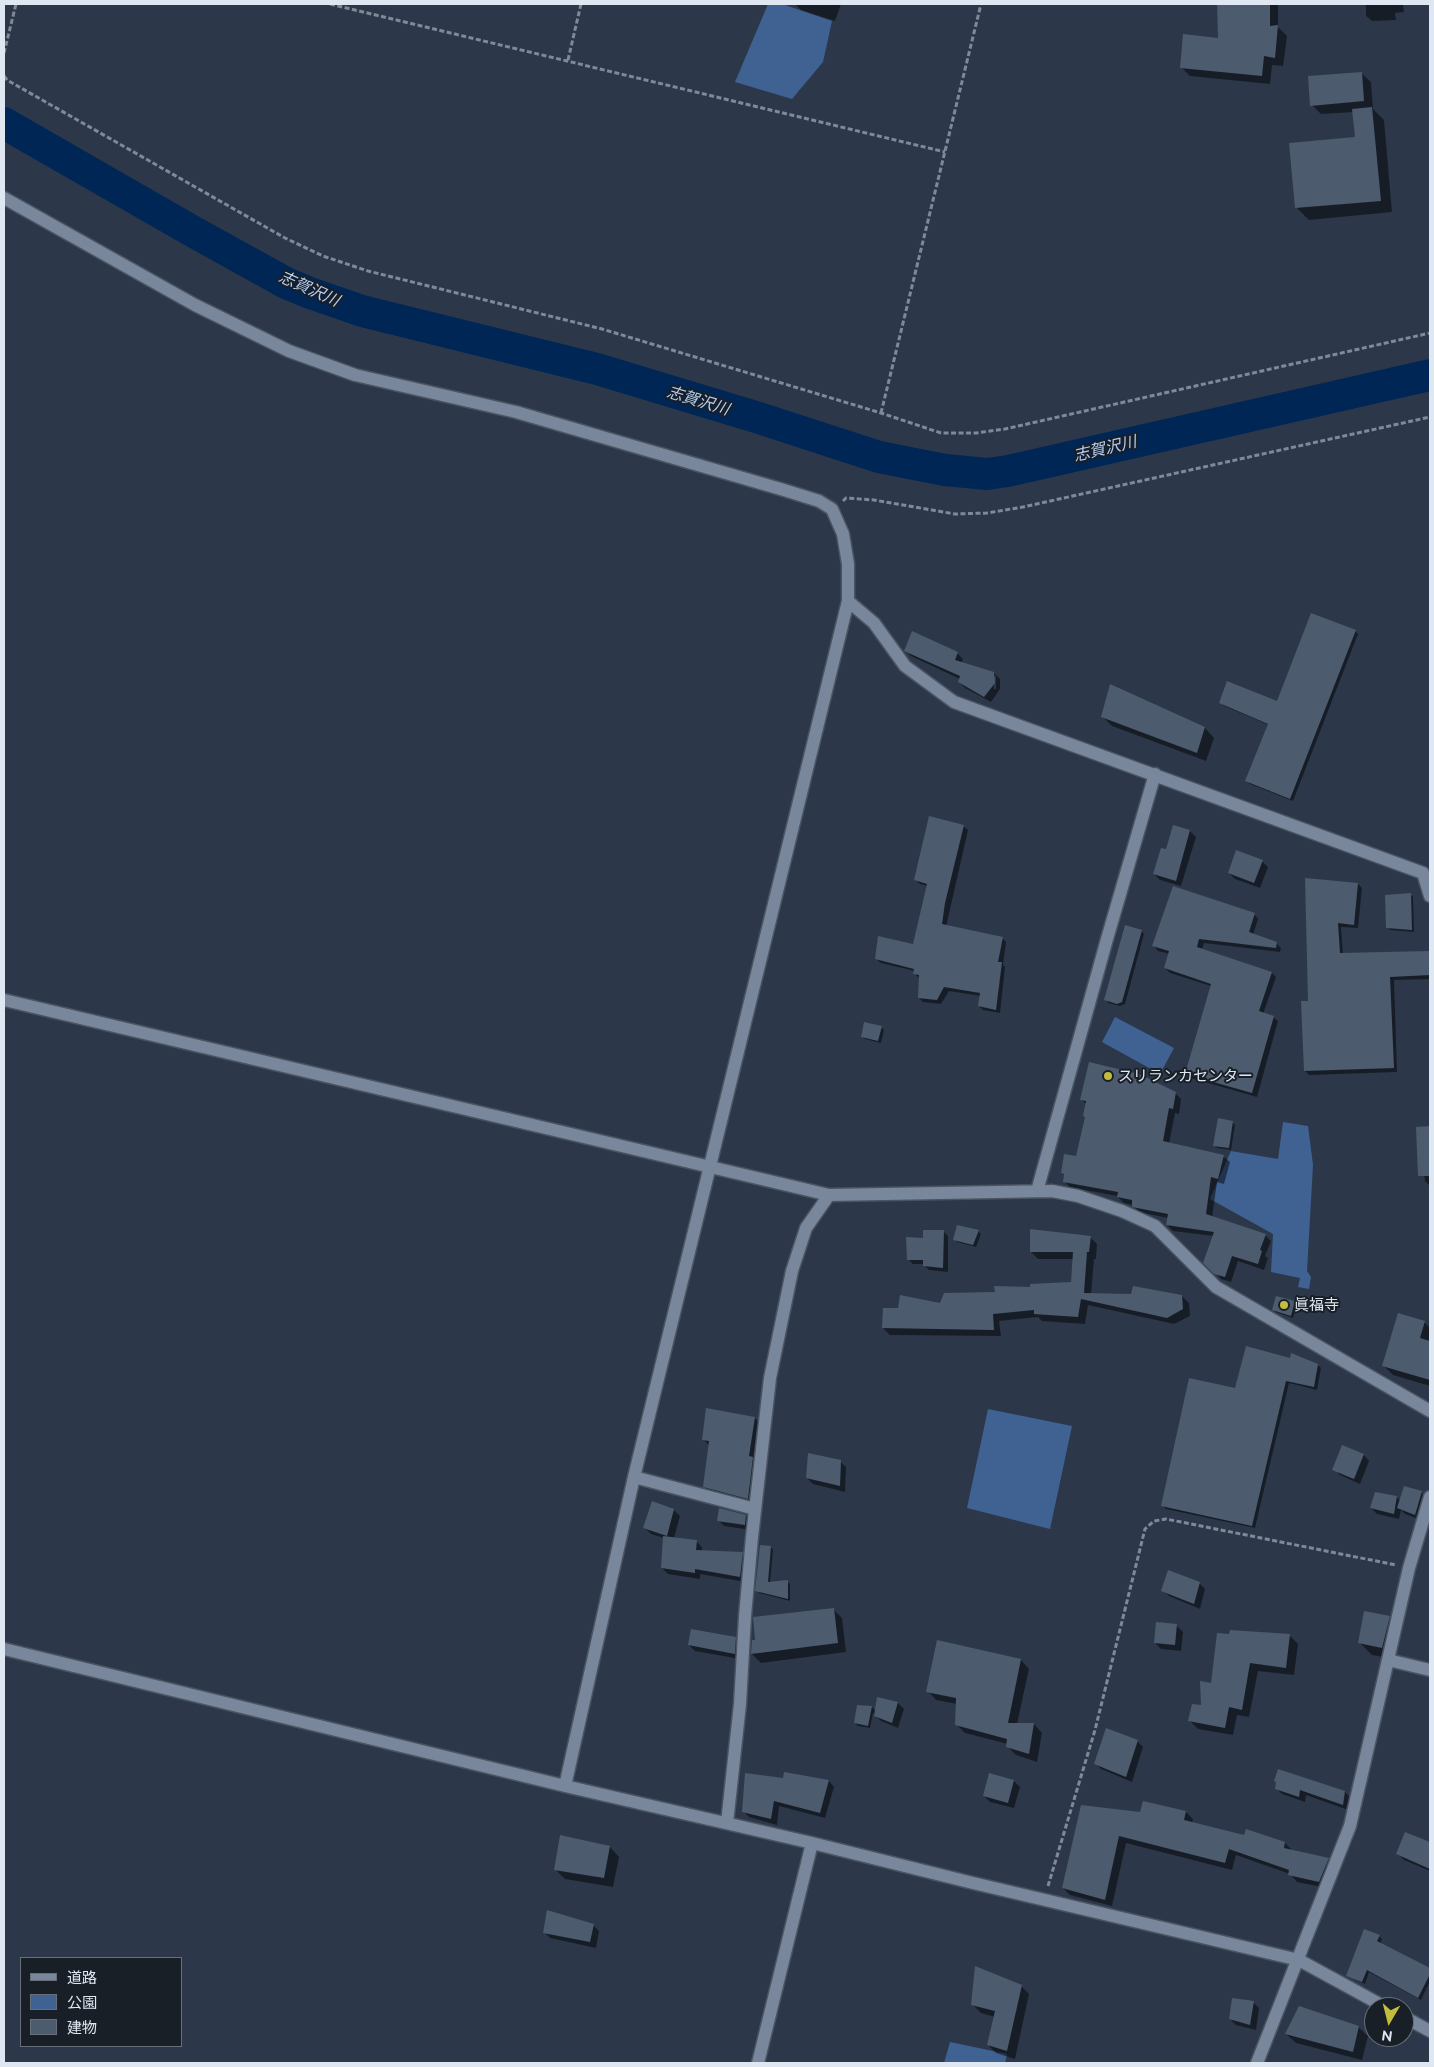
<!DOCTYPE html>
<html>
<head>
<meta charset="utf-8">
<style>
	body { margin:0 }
	#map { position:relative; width:1434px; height:2067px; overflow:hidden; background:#2c384a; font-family:Raleway,"Noto Sans JP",sans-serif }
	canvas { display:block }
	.frame { position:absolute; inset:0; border:5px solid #dfe7f2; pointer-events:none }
	.legend { position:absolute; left:20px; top:1957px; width:162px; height:90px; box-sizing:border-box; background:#191f27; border:1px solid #686f78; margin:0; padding:6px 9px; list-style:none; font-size:15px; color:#dfe7f2 }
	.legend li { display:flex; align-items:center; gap:10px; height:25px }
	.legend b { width:25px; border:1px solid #686f78 }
	.north { position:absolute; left:1364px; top:1997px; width:50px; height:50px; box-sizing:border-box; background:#191f27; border:1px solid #686f78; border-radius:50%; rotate:188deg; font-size:14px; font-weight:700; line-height:20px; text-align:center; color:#dfe7f2 }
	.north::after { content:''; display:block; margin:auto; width:18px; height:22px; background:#c3bd3e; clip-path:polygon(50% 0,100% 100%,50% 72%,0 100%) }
</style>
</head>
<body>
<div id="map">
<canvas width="1434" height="2067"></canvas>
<div class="frame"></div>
<ul class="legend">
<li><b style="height:6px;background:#78879b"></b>道路</li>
<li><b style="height:14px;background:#3f6293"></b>公園</li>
<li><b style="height:14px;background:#4d5b6e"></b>建物</li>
</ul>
<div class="north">N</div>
</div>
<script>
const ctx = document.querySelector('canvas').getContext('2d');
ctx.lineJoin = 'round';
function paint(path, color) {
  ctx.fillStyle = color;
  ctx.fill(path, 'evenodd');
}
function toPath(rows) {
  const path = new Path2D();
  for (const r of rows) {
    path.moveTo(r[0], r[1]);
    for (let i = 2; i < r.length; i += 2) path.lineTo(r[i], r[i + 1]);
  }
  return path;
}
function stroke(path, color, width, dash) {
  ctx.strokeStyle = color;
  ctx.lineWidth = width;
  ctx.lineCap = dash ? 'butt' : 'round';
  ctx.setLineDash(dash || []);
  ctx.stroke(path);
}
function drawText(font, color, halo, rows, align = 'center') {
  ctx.font = font + ' Raleway,"Noto Sans JP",sans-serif';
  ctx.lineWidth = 4;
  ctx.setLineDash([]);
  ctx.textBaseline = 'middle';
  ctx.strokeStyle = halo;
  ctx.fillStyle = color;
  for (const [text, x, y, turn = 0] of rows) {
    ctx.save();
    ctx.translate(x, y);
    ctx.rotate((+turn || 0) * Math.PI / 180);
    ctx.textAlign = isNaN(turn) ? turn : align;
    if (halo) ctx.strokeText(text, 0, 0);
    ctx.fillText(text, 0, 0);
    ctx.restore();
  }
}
paint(toPath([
	[768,4,782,4,832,21,823,62,792,99,735,82],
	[1115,1017,1174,1048,1160,1074,1102,1042],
	[1283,1122,1308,1126,1313,1165,1307,1271,1311,1277,1309,1289,1298,1287,1300,1278,1271,1272,1273,1234,1210,1199,1231,1151,1278,1159],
	[988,1409,1072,1426,1050,1529,967,1508],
	[950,2042,1007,2054,1005,2063,944,2063]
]), '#3f6293');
paint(toPath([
	[795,4,841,4,835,21,801,10],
	[1219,4,1278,4,1278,27,1287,36,1283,66,1272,65,1270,84,1190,76,1181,67,1220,39],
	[1366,4,1403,4,1404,12,1395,13,1396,20,1372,21,1366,16],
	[1361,73,1371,82,1373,109,1384,120,1392,212,1309,220,1297,208,1291,144,1356,138,1354,112,1321,114,1312,105],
	[1355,631,1358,634,1293,801,1250,784,1247,781,1269,725,1224,706,1221,703,1277,702],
	[905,650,957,653,963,659,961,663,994,673,1000,679,1000,689,991,702,965,688,959,682,960,679,911,656],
	[993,676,996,676,996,689,994,689],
	[1111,686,1205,728,1214,738,1206,761,1112,726,1103,717],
	[963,826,968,830,946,927,1002,938,1006,942,1003,965,1005,967,1000,1013,983,1010,979,1006,981,996,949,991,941,1004,923,1002,919,998,920,979,915,974,915,971,881,963,876,959,914,945,928,886,920,884,915,880],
	[1174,827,1190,831,1196,837,1181,886,1160,880,1154,874,1167,851],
	[1262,861,1268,867,1260,888,1235,879,1229,873],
	[1306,880,1358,884,1362,888,1358,928,1341,927,1343,955,1430,952,1430,979,1394,980,1397,1072,1309,1075,1305,1071,1310,1002],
	[1411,895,1413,897,1414,932,1390,930,1387,927],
	[1254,914,1258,919,1253,935,1276,943,1281,948,1280,952,1204,943,1202,949,1272,973,1276,977,1263,1014,1273,1017,1278,1021,1257,1097,1191,1078,1187,1074,1211,986,1170,973,1165,968,1170,954,1158,951,1154,946],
	[1141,931,1144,934,1125,1004,1120,1006,1108,1003,1106,1000],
	[881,1027,884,1030,881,1043,865,1039,862,1037],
	[1175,1093,1181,1099,1179,1114,1175,1113,1169,1144,1224,1157,1230,1162,1224,1184,1217,1182,1212,1218,1265,1235,1271,1241,1265,1256,1268,1258,1264,1270,1238,1261,1231,1282,1221,1279,1205,1262,1214,1236,1173,1231,1167,1225,1168,1218,1139,1212,1133,1205,1124,1203,1117,1196,1070,1187,1064,1181,1065,1176,1062,1173,1077,1157,1086,1118,1084,1116,1087,1105,1081,1099],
	[1232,1122,1235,1125,1231,1150,1217,1148,1215,1146],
	[1430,1127,1430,1186,1425,1181,1417,1128],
	[943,1231,948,1236,948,1272,929,1270,923,1264,913,1264,908,1259,924,1240],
	[978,1231,981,1234,976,1247,957,1242,955,1240],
	[1090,1237,1097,1244,1096,1259,1094,1259,1091,1295,1182,1296,1189,1303,1190,1316,1174,1324,1088,1305,1085,1324,1042,1321,1038,1317,999,1321,1001,1336,890,1335,883,1328,899,1309,941,1304,996,1293,1072,1283,1073,1259,1038,1259,1031,1252],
	[1294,1302,1297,1305,1293,1318,1276,1312,1273,1309],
	[1424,1322,1430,1328,1430,1386,1393,1375,1383,1365],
	[1318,1365,1321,1368,1317,1390,1289,1383,1255,1528,1166,1509,1162,1505,1236,1390],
	[755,1418,764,1428,757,1507,714,1496,704,1486,710,1446,703,1439],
	[1364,1455,1369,1461,1360,1484,1340,1475,1334,1469],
	[840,1461,846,1467,845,1492,813,1484,807,1478],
	[1421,1492,1427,1498,1421,1520,1405,1514,1401,1510,1399,1519,1377,1514,1371,1508,1396,1497,1401,1501],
	[674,1510,680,1516,674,1538,696,1541,702,1547,702,1551,742,1553,748,1559,746,1582,700,1574,700,1579,668,1574,662,1568,664,1538,651,1534,645,1528],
	[746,1516,752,1522,751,1530,724,1526,718,1520],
	[771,1547,773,1550,770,1583,787,1581,790,1584,790,1601,759,1593,757,1590],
	[1199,1583,1205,1589,1200,1609,1169,1596,1163,1590],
	[833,1609,842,1618,846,1652,761,1663,752,1654,753,1641],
	[1389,1618,1401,1630,1395,1659,1372,1655,1359,1642],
	[1157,1624,1177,1626,1183,1632,1181,1651,1161,1649,1155,1643],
	[1290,1636,1298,1644,1294,1675,1258,1671,1249,1717,1237,1715,1233,1735,1198,1729,1190,1721,1202,1707,1212,1684],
	[735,1638,741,1644,740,1659,695,1651,689,1645],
	[1021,1660,1029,1669,1017,1724,1034,1724,1042,1733,1037,1762,1016,1755,1008,1747,1008,1744,965,1733,957,1725,957,1704,936,1700,928,1691],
	[878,1698,898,1703,904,1709,898,1728,881,1721,873,1713,870,1728,858,1726,855,1723,872,1707,876,1712],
	[1137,1741,1143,1747,1132,1782,1101,1769,1095,1763],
	[784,1780,829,1781,834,1787,825,1818,779,1806,777,1825,749,1817,743,1811],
	[1014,1781,1020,1787,1014,1808,990,1802,984,1796],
	[1276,1788,1345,1792,1351,1798,1348,1810,1306,1795,1305,1802,1282,1794],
	[1186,1812,1193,1819,1192,1823,1244,1837,1285,1843,1292,1850,1328,1859,1335,1866,1327,1888,1297,1882,1290,1874,1236,1855,1232,1870,1126,1843,1112,1906,1070,1895,1063,1888,1141,1814],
	[1406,1834,1430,1842,1430,1871,1404,1860,1398,1854],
	[610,1847,619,1857,613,1887,565,1879,556,1870],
	[593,1925,599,1931,596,1948,550,1938,544,1932],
	[1379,1936,1382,1939,1380,1944,1430,1969,1430,1981,1421,2000,1369,1972,1365,1984,1348,1976],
	[1021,1986,1029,1994,1015,2059,996,2053,988,2045,995,2017,981,2013,973,2005],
	[1253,2002,1259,2008,1256,2030,1236,2025,1230,2019],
	[1358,2027,1368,2036,1362,2060,1296,2043,1286,2034]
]), '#0007');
stroke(toPath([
	[4,123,192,231,286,283,310,293,362,311,597,369,759,418,879,457,945,470,987,474,1008,471,1430,375]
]), '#002656', 32);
paint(toPath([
	[1217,4,1270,4,1270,26,1278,25,1275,58,1264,56,1262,76,1180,68,1183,34,1218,38],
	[1362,72,1364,101,1310,106,1308,76],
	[1372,107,1381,201,1295,208,1289,143,1355,137,1352,109],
	[1311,613,1356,630,1290,799,1245,781,1268,724,1219,703,1227,681,1277,701],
	[912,631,958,652,955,660,994,672,995,683,984,697,958,682,960,676,904,651],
	[1110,684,1205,727,1197,753,1101,717],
	[929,816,964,825,945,903,942,924,1003,937,998,962,1002,962,996,1010,978,1006,980,993,944,987,937,1000,918,998,919,975,913,974,914,969,875,959,878,936,913,944,927,884,914,880],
	[1173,825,1190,830,1176,881,1153,874,1161,848,1166,849],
	[1236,850,1263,860,1254,883,1228,873],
	[1305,878,1358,883,1354,925,1338,923,1340,953,1430,951,1430,975,1390,977,1394,1068,1304,1071,1301,1001,1308,1001],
	[1173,886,1255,913,1249,932,1277,942,1276,948,1199,939,1197,947,1272,972,1259,1011,1274,1016,1252,1093,1185,1074,1211,984,1164,968,1169,951,1152,946],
	[1411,893,1412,930,1386,928,1385,895],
	[1125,925,1142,930,1122,1002,1117,1004,1104,1000],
	[864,1022,882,1026,878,1041,861,1037],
	[1089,1062,1139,1074,1176,1092,1173,1109,1169,1108,1163,1141,1224,1155,1218,1179,1211,1177,1206,1214,1266,1234,1260,1250,1262,1251,1258,1264,1232,1256,1225,1277,1214,1274,1203,1263,1214,1232,1166,1225,1168,1214,1132,1207,1132,1200,1117,1197,1118,1192,1063,1182,1064,1174,1061,1173,1064,1154,1076,1156,1085,1117,1083,1116,1086,1101,1080,1100],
	[1218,1118,1233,1121,1229,1148,1213,1146],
	[1430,1126,1430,1176,1418,1176,1416,1127],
	[957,1225,979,1230,973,1245,953,1240],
	[1030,1229,1091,1236,1089,1252,1087,1252,1084,1293,1131,1294,1133,1286,1182,1295,1183,1309,1167,1318,1081,1299,1078,1317,1034,1314,1034,1310,993,1314,994,1330,882,1328,883,1308,898,1308,900,1295,940,1303,944,1293,995,1292,994,1286,1030,1287,1030,1284,1071,1282,1073,1252,1030,1252],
	[923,1230,944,1230,943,1268,923,1266,923,1260,907,1260,906,1237,923,1238],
	[1276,1296,1295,1301,1291,1316,1272,1310],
	[1398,1313,1425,1321,1420,1338,1430,1341,1430,1380,1382,1366],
	[1246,1346,1290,1358,1291,1353,1318,1364,1314,1387,1286,1381,1252,1526,1161,1506,1189,1378,1235,1388],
	[706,1408,755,1417,749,1456,753,1457,748,1499,703,1487,709,1441,702,1440],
	[1342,1445,1364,1454,1354,1479,1332,1470],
	[808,1453,841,1460,840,1486,806,1478],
	[1404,1486,1422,1491,1415,1515,1397,1508],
	[1375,1492,1397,1496,1394,1514,1370,1508],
	[652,1501,674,1509,667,1536,643,1528],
	[719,1508,746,1515,745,1525,717,1521],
	[663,1536,697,1540,696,1550,743,1552,740,1577,695,1569,695,1573,661,1568],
	[760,1545,771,1546,768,1582,788,1580,788,1599,755,1591],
	[1168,1570,1200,1582,1194,1604,1161,1591],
	[834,1608,838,1643,751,1654,752,1640,755,1640,753,1617],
	[1364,1611,1390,1616,1382,1648,1358,1643],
	[1156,1622,1177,1624,1175,1645,1154,1643],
	[691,1629,736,1637,735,1654,688,1645],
	[1230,1630,1290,1634,1286,1668,1250,1663,1242,1710,1229,1707,1225,1728,1188,1721,1192,1704,1201,1705,1200,1681,1211,1683,1217,1633,1229,1634],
	[937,1640,1021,1659,1008,1723,1034,1723,1029,1754,1006,1747,1007,1739,955,1725,956,1698,926,1692],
	[877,1697,898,1702,892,1723,874,1716],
	[857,1705,872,1706,868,1726,854,1723],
	[1106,1728,1138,1740,1126,1777,1094,1764],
	[1278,1769,1345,1791,1343,1805,1300,1790,1299,1797,1275,1789,1276,1782,1274,1781],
	[784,1772,829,1780,820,1813,774,1801,771,1819,742,1812,745,1773,783,1778],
	[989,1773,1014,1780,1008,1803,983,1796],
	[1143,1801,1186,1811,1184,1820,1244,1835,1246,1829,1285,1842,1284,1848,1329,1858,1319,1882,1288,1875,1289,1870,1229,1849,1225,1863,1119,1836,1105,1900,1062,1888,1081,1805,1140,1812],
	[1405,1832,1430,1842,1430,1869,1396,1854],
	[560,1835,610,1846,604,1878,554,1870],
	[547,1910,594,1924,590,1942,543,1933],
	[1364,1929,1380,1935,1377,1941,1430,1968,1430,1974,1418,1998,1367,1970,1362,1982,1346,1976],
	[975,1966,1022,1985,1007,2051,987,2045,995,2011,971,2005],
	[1232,1998,1254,2001,1250,2025,1229,2019],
	[1299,2006,1359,2026,1353,2052,1285,2034]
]), '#4d5b6e');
const minor = toPath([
	[4,198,195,305,289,351,355,375,516,412,784,490,819,501,832,509,843,534,848,564,848,601,634,1477,565,1786],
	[848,601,874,623,905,666,954,702,1423,873,1430,896],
	[4,1000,829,1195,1052,1191,1078,1196,1122,1211,1155,1226,1216,1287,1430,1411],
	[1037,1191,1107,939,1155,774],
	[634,1477,755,1509],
	[4,1649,565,1786,812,1843,973,1883,1299,1960,1385,2007],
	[1388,1660,1430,1670],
	[727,1823,740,1704,745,1616,752,1537,770,1378,792,1271,806,1228,829,1195],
	[1404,2017,1430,2031],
	[758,2063,812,1843],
	[1257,2063,1350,1826,1409,1568,1430,1497]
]);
stroke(minor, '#495362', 15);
stroke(toPath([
	[330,4,945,152],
	[4,53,16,4],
	[568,60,581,4],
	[4,76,7,80,285,238,323,256,368,271,602,329,881,413,941,433,976,433,1005,429,1430,333],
	[881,413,981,4],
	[843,501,846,498,874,500,955,514,987,513,1023,507,1430,417],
	[1048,1886,1095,1730,1145,1529,1154,1521,1166,1519,1396,1565]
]), '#7f8998', 3, [5, 2.5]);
stroke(minor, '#78879b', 12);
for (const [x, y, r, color] of [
	[1108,1076,5,"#c3bd3e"],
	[1284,1305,5,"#c3bd3e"]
]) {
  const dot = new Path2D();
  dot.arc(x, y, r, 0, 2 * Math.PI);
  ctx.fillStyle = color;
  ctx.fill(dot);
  stroke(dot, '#191f27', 2);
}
drawText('15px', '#dfe7f2', '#191f27', [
	["スリランカセンター",1118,1076],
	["眞福寺",1294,1305]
], 'left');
drawText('italic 16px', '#b4cff4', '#191f27', [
	["志賀沢川",309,289,24],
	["志賀沢川",698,401,17],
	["志賀沢川",1105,449,-13]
]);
</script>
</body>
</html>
